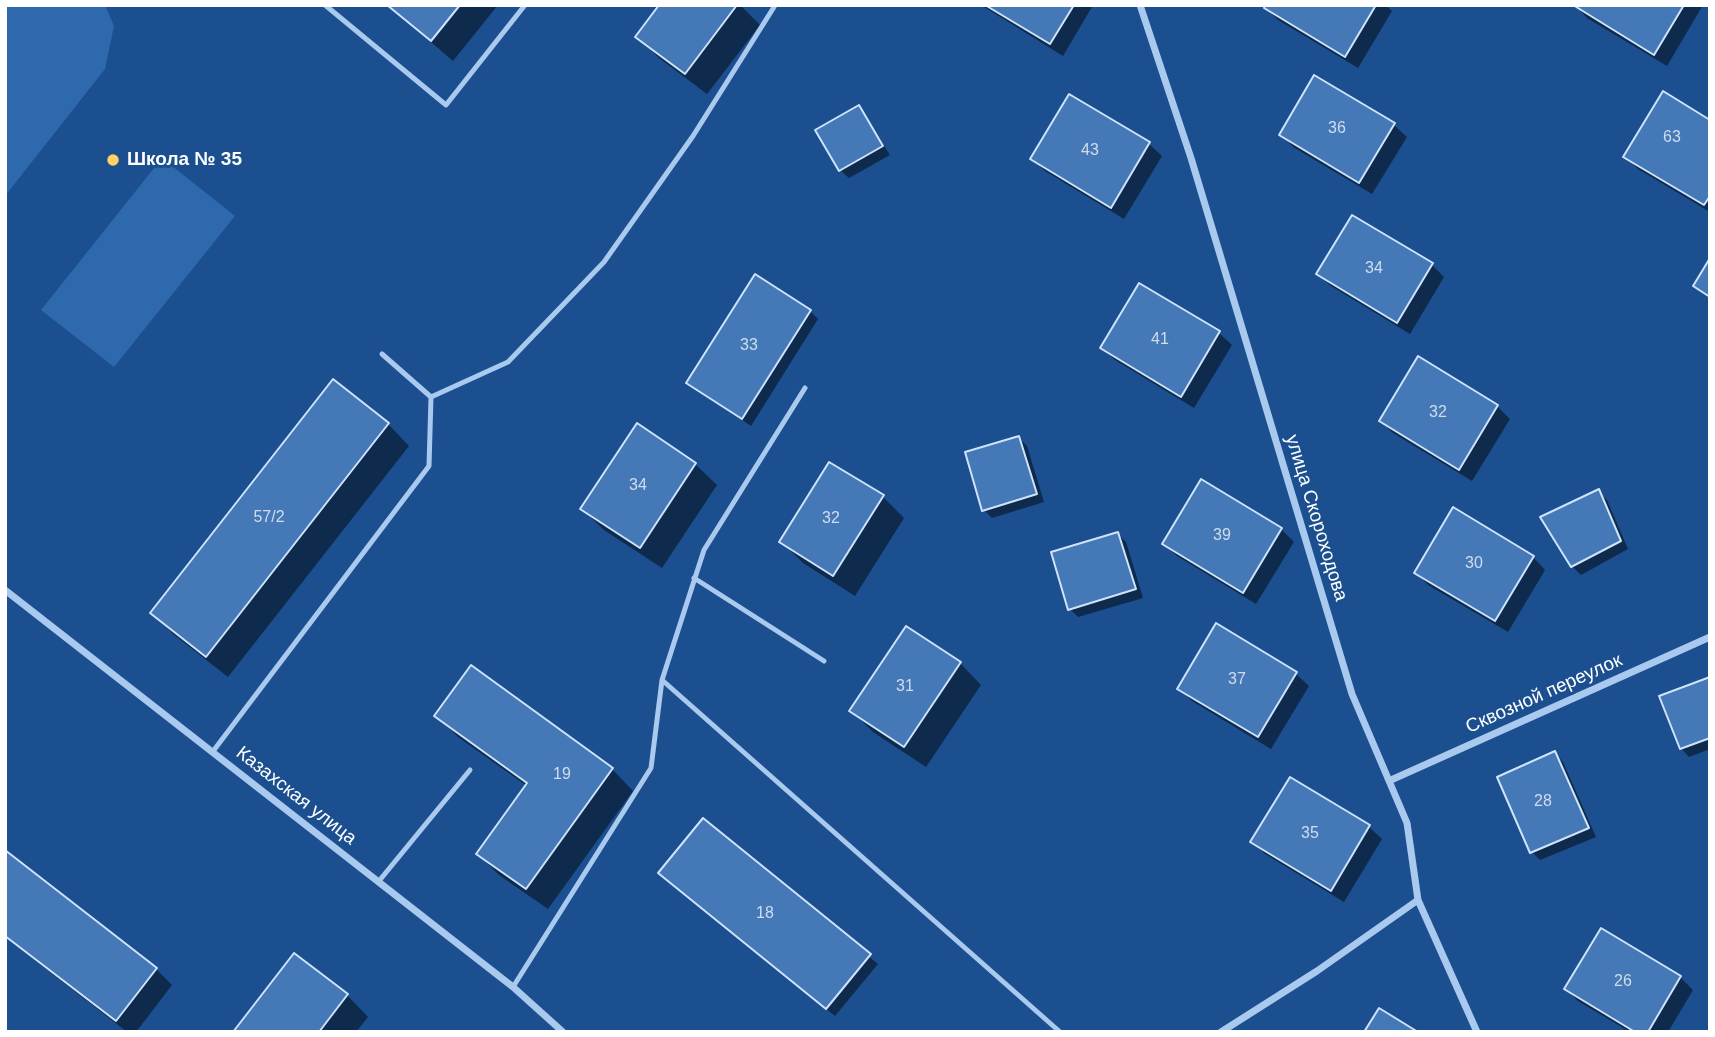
<!DOCTYPE html>
<html>
<head>
<meta charset="utf-8">
<style>
	body { margin:0 }
	#map { position:relative; width:1715px; height:1037px; overflow:hidden; background:#1b4f8f; font-family:Helvetica,sans-serif }
	canvas { display:block }
	.frame { position:absolute; inset:0; border:7px solid #fff; pointer-events:none }
</style>
</head>
<body>
<div id="map">
<canvas width="1715" height="1037"></canvas>
<div class="frame"></div>
</div>
<script>
const ctx = document.querySelector('canvas').getContext('2d');
ctx.lineJoin = 'round';
function paint(path, color) {
  ctx.fillStyle = color;
  ctx.fill(path, 'evenodd');
}
function toPath(rows) {
  const path = new Path2D();
  for (const r of rows) {
    path.moveTo(r[0], r[1]);
    for (let i = 2; i < r.length; i += 2) path.lineTo(r[i], r[i + 1]);
  }
  return path;
}
function stroke(path, color, width, dash) {
  ctx.strokeStyle = color;
  ctx.lineWidth = width;
  ctx.lineCap = dash ? 'butt' : 'round';
  ctx.setLineDash(dash || []);
  ctx.stroke(path);
}
function drawText(font, color, halo, rows, align = 'center') {
  ctx.font = font + ' Helvetica,sans-serif';
  ctx.lineWidth = 6;
  ctx.setLineDash([]);
  ctx.textBaseline = 'middle';
  ctx.strokeStyle = halo;
  ctx.fillStyle = color;
  for (const [text, x, y, turn = 0] of rows) {
    ctx.save();
    ctx.translate(x, y);
    ctx.rotate((+turn || 0) * Math.PI / 180);
    ctx.textAlign = isNaN(turn) ? turn : align;
    if (halo) ctx.strokeText(text, 0, 0);
    ctx.fillText(text, 0, 0);
    ctx.restore();
  }
}
paint(toPath([
	[5,5,105,5,114,26,105,69,5,196],
	[162,158,235,216,114,367,41,310]
]), '#2e69ad');
paint(toPath([
	[388,5,498,5,453,61],
	[661,5,740,5,760,25,707,94,659,58,638,37],
	[981,5,1093,5,1063,56],
	[1268,5,1386,5,1392,11,1358,68,1278,20,1266,8],
	[1575,5,1703,5,1667,66,1587,18],
	[1315,77,1394,125,1407,137,1372,194,1293,147,1281,134],
	[1070,96,1149,144,1162,156,1124,219,1045,171,1032,159],
	[859,107,890,155,849,178,840,170],
	[1710,122,1710,212,1638,169,1625,156],
	[1432,265,1444,277,1410,334,1331,286,1318,274],
	[1140,285,1219,333,1232,345,1194,408,1115,360,1102,348],
	[810,311,818,319,751,426,688,382],
	[333,382,388,424,409,446,228,677,173,634,152,612],
	[1497,406,1510,419,1472,481,1393,433,1381,421],
	[638,426,695,464,717,485,662,568,604,530,582,509],
	[1019,438,1027,446,1044,502,992,518,984,510],
	[1599,492,1607,500,1628,549,1581,575,1572,566],
	[883,497,904,518,855,596,803,563,782,542],
	[1281,529,1294,542,1256,604,1177,556,1164,544],
	[1118,534,1126,542,1143,598,1078,617,1070,609],
	[1533,557,1545,570,1508,632,1428,585,1416,572],
	[1217,626,1296,674,1309,686,1271,749,1192,701,1179,688],
	[960,663,981,685,926,767,873,732,852,711],
	[1710,679,1710,749,1689,757,1681,748],
	[437,716,612,769,633,791,548,909,499,875,478,854,527,786,458,737],
	[1555,753,1563,762,1596,837,1540,860,1532,852],
	[1290,779,1369,827,1382,839,1344,902,1265,854,1253,842],
	[703,821,878,964,835,1016,669,881],
	[5,852,156,969,172,985,136,1032,127,1032,5,937],
	[1601,930,1680,977,1693,990,1668,1032,1630,1032,1578,1001,1566,989],
	[347,995,368,1017,356,1032,236,1032]
]), '#0007');
const building = toPath([
	[387,5,460,5,431,41,387,5],
	[659,5,737,5,685,74,635,37,659,5],
	[985,5,1074,5,1050,44,985,5],
	[1265,5,1376,5,1345,57,1264,8,1265,5],
	[1573,5,1684,5,1654,55,1573,5],
	[1314,75,1395,123,1359,183,1279,135,1314,75],
	[1663,91,1710,120,1710,196,1704,205,1623,157,1663,91],
	[1069,94,1150,142,1111,208,1030,159,1069,94],
	[859,105,883,146,839,171,815,130,859,105],
	[1352,215,1433,263,1397,323,1316,274,1352,215],
	[1710,258,1710,297,1693,286,1710,258],
	[755,274,811,310,742,419,686,383,755,274],
	[1139,283,1220,331,1181,397,1100,348,1139,283],
	[1418,356,1498,405,1459,470,1379,421,1418,356],
	[333,379,389,423,206,657,150,613,333,379],
	[637,423,696,463,640,548,580,509,637,423],
	[1019,436,1037,494,982,511,965,452,1019,436],
	[829,462,884,495,833,576,779,542,829,462],
	[1201,479,1282,528,1243,593,1162,544,1201,479],
	[1599,489,1621,541,1571,567,1540,517,1599,489],
	[1453,507,1534,556,1495,621,1414,573,1453,507],
	[1118,532,1136,589,1068,610,1051,552,1118,532],
	[1216,623,1297,672,1258,737,1177,689,1216,623],
	[906,626,961,662,904,747,849,711,906,626],
	[471,665,613,768,526,889,476,854,527,783,434,716,471,665],
	[1710,677,1710,738,1680,749,1659,696,1710,677],
	[1555,751,1589,828,1530,853,1497,777,1555,751],
	[1290,777,1370,825,1331,891,1250,842,1290,777],
	[703,818,871,954,826,1009,658,873,703,818],
	[5,850,157,968,116,1021,5,936,5,850],
	[1601,928,1681,976,1648,1032,1635,1032,1564,989,1601,928],
	[294,953,348,994,319,1032,233,1032,294,953],
	[1379,1008,1418,1032,1364,1032,1379,1008]
]);
paint(building, '#4478b7');
stroke(building, '#cfe3fa', 2);
stroke(toPath([
	[325,5,446,105,525,5],
	[431,397,508,362,604,262,693,136,774,7],
	[694,578,824,661],
	[662,680,1060,1032],
	[214,750,429,466,431,397,382,354],
	[379,881,470,770],
	[513,987,651,768,662,680,704,550,805,388]
]), '#a9c9ee', 5);
stroke(toPath([
	[1140,5,1191,158,1352,694,1407,823,1418,900,1477,1032],
	[5,590,513,987,563,1032],
	[1391,780,1710,637],
	[1221,1032,1317,971,1418,900]
]), '#a9c9ee', 7);
for (const [x, y, r, color] of [
	[113,160,7,"#ffd166"]
]) {
  const dot = new Path2D();
  dot.arc(x, y, r, 0, 2 * Math.PI);
  ctx.fillStyle = color;
  ctx.fill(dot);
  stroke(dot, '#1b4f8f', 2.5);
}
drawText('16px', '#d0dded', null, [
	["36",1337,129],
	["63",1672,138],
	["43",1090,151],
	["34",1374,269],
	["41",1160,340],
	["33",749,346],
	["32",1438,413],
	["34",638,486],
	["57/2",269,518],
	["32",831,519],
	["39",1222,536],
	["30",1474,564],
	["37",1237,680],
	["31",905,687],
	["19",562,775],
	["28",1543,802],
	["35",1310,834],
	["18",765,914],
	["26",1623,982]
]);
drawText('bold 19px', '#fff', '#1b4f8f', [
	["Школа № 35",127,160]
], 'left');
drawText('19px', '#fff', '#1b4f8f', [
	["улица Скороходова",1316,518,73],
	["Сквозной переулок",1544,694,-24],
	["Казахская улица",296,796,38]
]);
</script>
</body>
</html>
